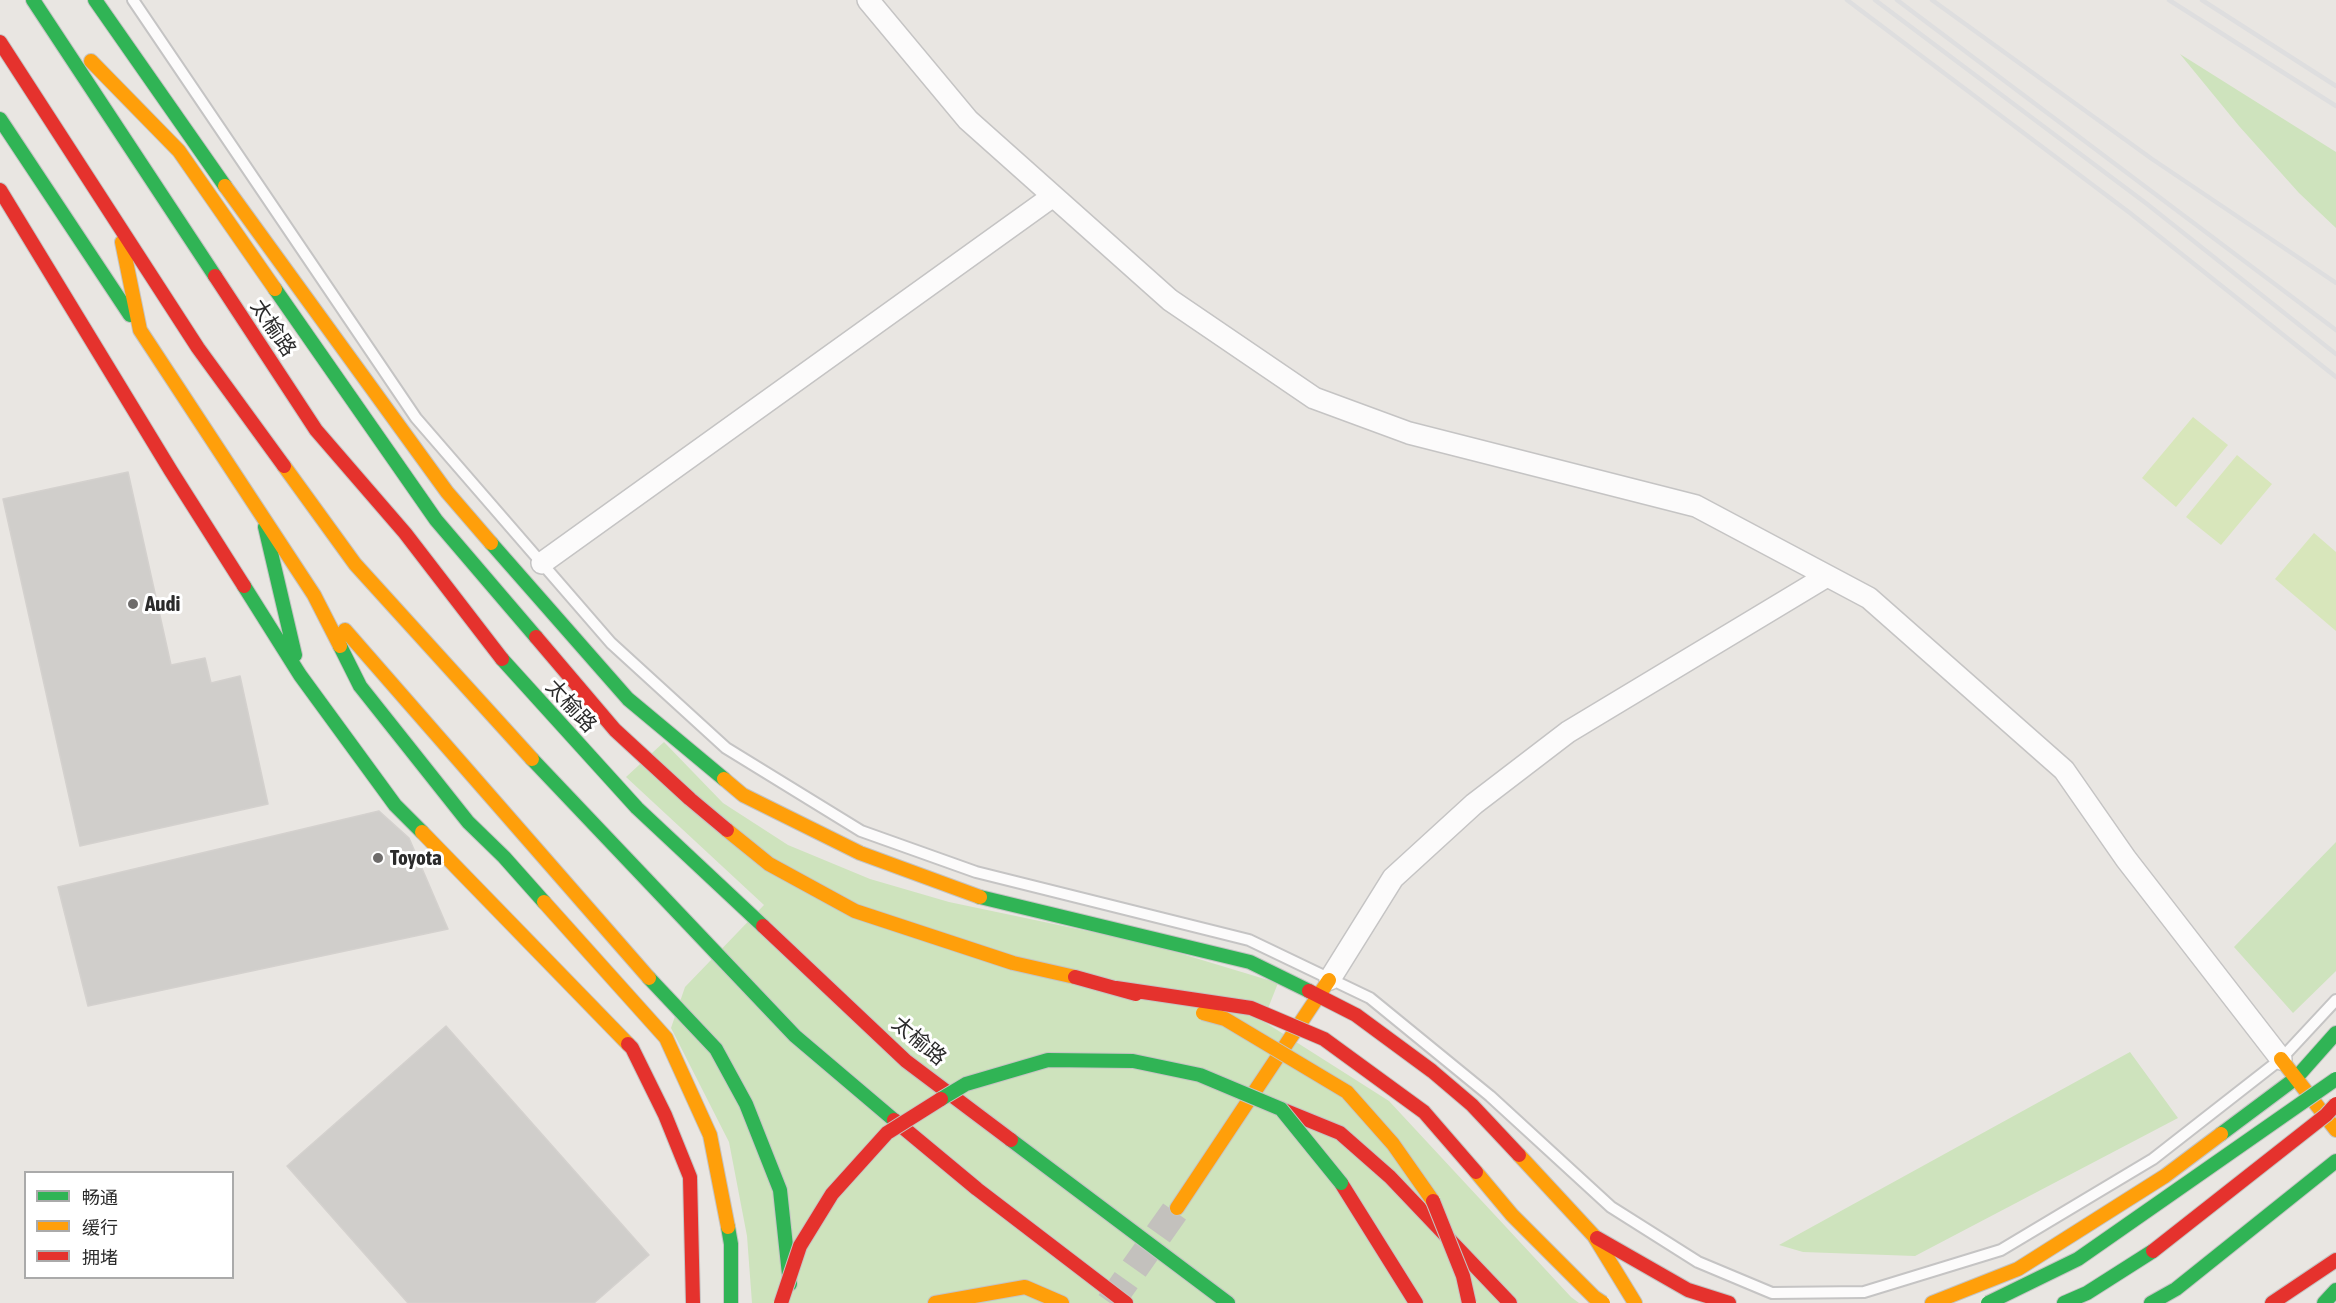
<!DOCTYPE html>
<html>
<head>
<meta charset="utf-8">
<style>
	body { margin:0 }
	#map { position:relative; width:2336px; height:1303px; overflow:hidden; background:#e9e6e2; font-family:"Asap Condensed","Noto Sans SC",sans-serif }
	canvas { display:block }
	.legend { position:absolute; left:24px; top:1171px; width:210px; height:108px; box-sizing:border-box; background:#fff; border:2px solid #aaa; margin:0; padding:8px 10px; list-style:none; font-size:18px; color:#2b2b2b }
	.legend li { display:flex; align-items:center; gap:12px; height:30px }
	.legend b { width:30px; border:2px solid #aaa }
</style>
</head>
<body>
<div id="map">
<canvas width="2336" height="1303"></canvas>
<ul class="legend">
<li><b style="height:8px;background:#30b455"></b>畅通</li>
<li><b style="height:8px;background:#ff9f0a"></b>缓行</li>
<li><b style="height:8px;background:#e5322d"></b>拥堵</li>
</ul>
</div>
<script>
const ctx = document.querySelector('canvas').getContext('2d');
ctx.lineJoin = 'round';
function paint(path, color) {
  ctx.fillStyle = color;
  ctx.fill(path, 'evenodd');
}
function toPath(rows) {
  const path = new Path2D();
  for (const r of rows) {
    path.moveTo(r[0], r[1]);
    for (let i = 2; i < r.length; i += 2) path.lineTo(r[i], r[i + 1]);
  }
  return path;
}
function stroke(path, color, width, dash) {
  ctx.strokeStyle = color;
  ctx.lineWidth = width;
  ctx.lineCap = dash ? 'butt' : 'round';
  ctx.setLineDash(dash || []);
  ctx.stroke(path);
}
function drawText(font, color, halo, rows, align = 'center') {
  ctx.font = font + ' "Asap Condensed","Noto Sans SC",sans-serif';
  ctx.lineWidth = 6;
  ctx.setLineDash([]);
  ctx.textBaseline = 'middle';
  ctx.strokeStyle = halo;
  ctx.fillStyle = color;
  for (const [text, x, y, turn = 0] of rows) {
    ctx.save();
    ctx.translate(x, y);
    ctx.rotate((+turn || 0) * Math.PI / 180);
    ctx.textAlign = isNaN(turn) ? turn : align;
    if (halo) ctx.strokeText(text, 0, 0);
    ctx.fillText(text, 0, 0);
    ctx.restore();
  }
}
paint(toPath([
	[2180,54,2336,152,2336,228,2299,193,2239,126],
	[664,742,723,803,788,845,870,879,949,902,1149,944,1278,983,1263,1021,1389,1101,1571,1297,1579,1303,752,1303,747,1236,729,1142,671,1028,685,987,764,905,626,777],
	[2336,842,2336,971,2293,1013,2234,947],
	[2130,1052,2178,1118,1915,1256,1803,1252,1779,1245]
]), '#cee3bd');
paint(toPath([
	[2193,417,2228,445,2176,507,2142,478],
	[2237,455,2272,484,2221,545,2186,517],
	[2314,533,2336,552,2336,631,2275,579]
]), '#d8e6bb');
const building = toPath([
	[128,472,171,665,205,658,211,683,240,676,268,804,80,846,3,499,128,472],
	[379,811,409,838,448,929,88,1006,58,887,379,811],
	[446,1026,649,1255,594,1303,408,1303,287,1166,446,1026]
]);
paint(building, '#d0cecb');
stroke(building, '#d4d1ce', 1.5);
stroke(toPath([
	[1110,1303,1177,1208]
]), '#c3c1bd', 28, [28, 14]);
const lane = toPath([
	[133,0,416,418,611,643,726,748,861,831,976,872,1249,940,1370,998,1490,1096,1611,1207,1698,1262,1772,1293,1864,1292,2001,1250,2153,1159,2281,1059,2336,1000]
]);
const street = toPath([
	[868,0,968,120,1170,300,1314,398,1409,433,1696,506,1869,598,2064,770,2126,859,2281,1059],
	[542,563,1053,196],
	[1330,979,1393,878,1474,804,1568,732,1827,576]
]);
const fast = toPath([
	[33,0,215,276],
	[95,0,225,186],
	[0,119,130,315],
	[275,289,436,520,536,637],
	[265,527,295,655],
	[491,543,628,699,724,779],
	[244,586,300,675,395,805,422,832],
	[340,646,360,686,468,822,504,857,544,902],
	[502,659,637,808,763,926],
	[532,759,795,1036,894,1120],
	[980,897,1250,962,1309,991],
	[649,978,716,1049,746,1104,780,1190,790,1284],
	[2221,1134,2296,1078,2336,1033],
	[1011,1140,1228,1303],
	[728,1227,731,1244,731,1303],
	[2064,1303,2087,1293,2153,1251],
	[2151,1303,2176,1289,2336,1161],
	[2324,1303,2336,1290]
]);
const slow = toPath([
	[91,61,179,151,275,289],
	[225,186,447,492,491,543],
	[122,242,140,330,314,595,340,646],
	[284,466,355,564,532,759],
	[345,630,649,978],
	[724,779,743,795,860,853,980,897],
	[727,830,769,864,855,911,1013,963,1075,977],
	[422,832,628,1044],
	[544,902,666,1038,710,1135,728,1227],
	[2281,1059,2336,1130],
	[1519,1155,1594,1236,1635,1303],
	[1177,1208,1329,980],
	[935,1303,1025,1287,1062,1303],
	[1932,1303,2018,1269,2165,1176,2221,1134]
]);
const jam = toPath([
	[0,42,198,348,284,466],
	[0,190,171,471,244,586],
	[215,276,316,430,405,533,502,659],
	[536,637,615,730,690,799,727,830],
	[763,926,906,1061,1011,1140],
	[1309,991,1356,1015,1432,1071,1472,1105,1519,1155],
	[628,1044,632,1048,665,1115,690,1177,693,1303],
	[1281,1109,1340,1133,1390,1177,1510,1303],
	[894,1120,977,1189,1126,1303],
	[1341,1183,1416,1303],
	[1597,1238,1688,1290,1729,1303],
	[2272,1303,2336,1260]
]);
stroke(lane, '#c5c4c4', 14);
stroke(street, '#c5c4c4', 24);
stroke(fast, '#c5c4c4', 16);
stroke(slow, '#c5c4c4', 16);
stroke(jam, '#c5c4c4', 16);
stroke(lane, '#fcfbfb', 10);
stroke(street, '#fcfbfb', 21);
stroke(fast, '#30b455', 14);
stroke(slow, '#ff9f0a', 14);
stroke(jam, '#e5322d', 14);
stroke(toPath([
	[1847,0,2130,213,2336,377],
	[1875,0,2147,204,2336,354],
	[1897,0,2336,330],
	[1932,0,2152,159,2336,283],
	[2169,0,2336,106],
	[2202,0,2336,86]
]), '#dededf', 4.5);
const fastBridge = toPath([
	[941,1099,966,1084,1048,1060,1133,1061,1200,1075,1281,1109,1341,1183],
	[1988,1303,2078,1259,2336,1079]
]);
const slowBridge = toPath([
	[1203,1013,1225,1019,1347,1092,1393,1144,1433,1201],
	[1476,1172,1512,1215,1594,1297,1603,1303]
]);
const jamBridge = toPath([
	[1075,977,1136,994],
	[1116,988,1251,1008,1324,1039,1424,1112,1476,1172],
	[1433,1201,1463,1276,1469,1303],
	[2153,1251,2326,1115,2336,1104],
	[781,1303,800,1246,832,1194,887,1133,941,1099]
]);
stroke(fastBridge, '#c5c4c2', 16, []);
stroke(slowBridge, '#c5c4c2', 16, []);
stroke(jamBridge, '#c5c4c2', 16, []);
stroke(fastBridge, '#30b455', 14);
stroke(slowBridge, '#ff9f0a', 14);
stroke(jamBridge, '#e5322d', 14);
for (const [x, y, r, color] of [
	[133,604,6,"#6e6c6b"],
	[378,858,6,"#6e6c6b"]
]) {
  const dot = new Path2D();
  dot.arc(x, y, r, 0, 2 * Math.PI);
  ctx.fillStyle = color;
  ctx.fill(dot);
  stroke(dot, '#fff', 2);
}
drawText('21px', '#2b2b2b', '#fff', [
	["太榆路",273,328,56],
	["太榆路",571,706,47],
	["太榆路",919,1041,40]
]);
drawText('bold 21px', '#2b2b2b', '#fff', [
	["Audi",145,604],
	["Toyota",390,858]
], 'left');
</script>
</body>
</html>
